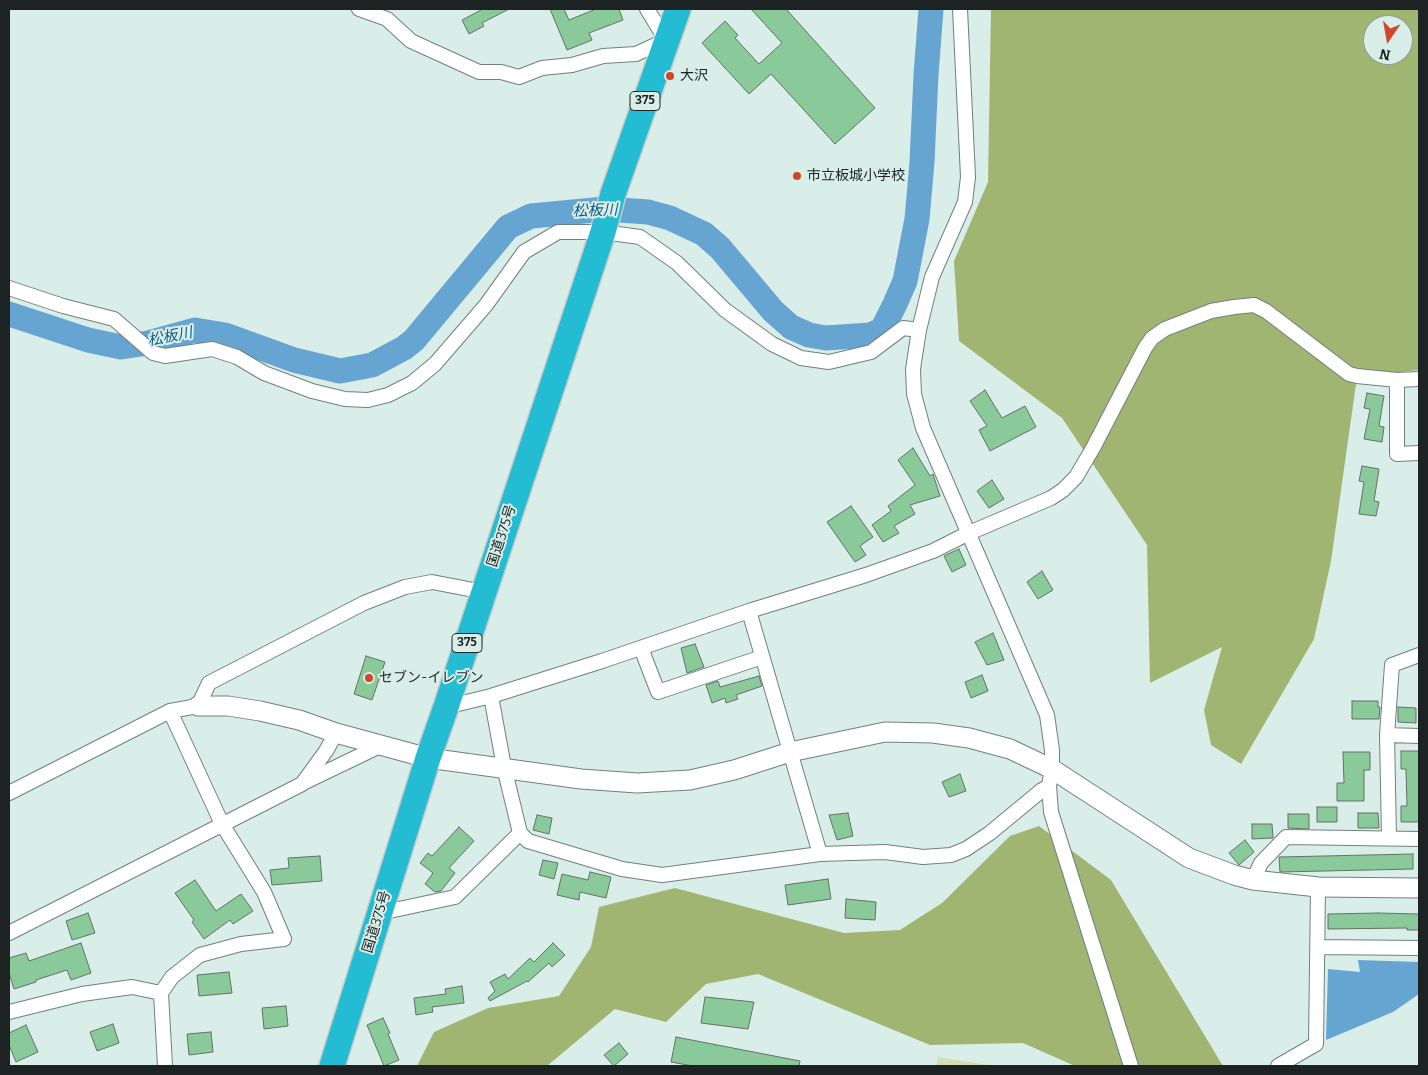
<!DOCTYPE html>
<html>
<head>
<meta charset="utf-8">
<style>
	body { margin:0 }
	#map { position:relative; width:1428px; height:1075px; overflow:hidden; background:#daeee9; font-family:Bitter,serif }
	canvas { display:block }
	.frame { position:absolute; inset:0; border:10px solid #1c2322; pointer-events:none }
	.north { position:absolute; left:1363px; top:15px; width:50px; height:50px; box-sizing:border-box; background:#daeee9; border:1px solid #8e9d99; border-radius:50%; rotate:192deg; font-size:14px; font-weight:700; line-height:20px; text-align:center; color:#1c2322 }
	.north::after { content:''; display:block; margin:auto; width:18px; height:22px; background:#d14629; clip-path:polygon(50% 0,100% 100%,50% 72%,0 100%) }
</style>
</head>
<body>
<div id="map">
<canvas width="1428" height="1075"></canvas>
<div class="frame"></div>
<div class="north">N</div>
</div>
<script>
const ctx = document.querySelector('canvas').getContext('2d');
ctx.lineJoin = 'round';
function paint(path, color) {
  ctx.fillStyle = color;
  ctx.fill(path, 'evenodd');
}
function toPath(rows) {
  const path = new Path2D();
  for (const r of rows) {
    path.moveTo(r[0], r[1]);
    for (let i = 2; i < r.length; i += 2) path.lineTo(r[i], r[i + 1]);
  }
  return path;
}
function stroke(path, color, width, dash) {
  ctx.strokeStyle = color;
  ctx.lineWidth = width;
  ctx.lineCap = dash ? 'butt' : 'round';
  ctx.setLineDash(dash || []);
  ctx.stroke(path);
}
function drawText(font, color, halo, rows, align = 'center') {
  ctx.font = font + ' Bitter,"Noto Sans JP",serif';
  ctx.lineWidth = 4;
  ctx.setLineDash([]);
  ctx.textBaseline = 'middle';
  ctx.strokeStyle = halo;
  ctx.fillStyle = color;
  for (const [text, x, y, turn = 0] of rows) {
    ctx.save();
    ctx.translate(x, y);
    ctx.rotate((+turn || 0) * Math.PI / 180);
    ctx.textAlign = isNaN(turn) ? turn : align;
    if (halo) ctx.strokeText(text, 0, 0);
    ctx.fillText(text, 0, 0);
    ctx.restore();
  }
}
paint(toPath([
	[938,1057,995,1066,936,1066]
]), '#d2dfb6');
paint(toPath([
	[991,9,1419,9,1419,370,1357,377,1331,561,1314,639,1241,764,1211,745,1204,710,1222,647,1150,683,1147,545,1062,418,959,341,954,261,988,182],
	[1373,25,1403,25,1403,55,1373,55],
	[1039,826,1111,880,1223,1066,1075,1066,1023,1043,930,1045,758,974,706,984,666,1022,615,1009,547,1066,417,1066,434,1032,488,1008,559,996,591,947,599,907,675,888,844,933,900,930,942,903,1010,836]
]), '#a1b572');
paint(toPath([
	[1358,960,1419,962,1419,994,1393,1012,1326,1040,1328,969,1360,972]
]), '#66a5d1');
stroke(toPath([
	[9,314,88,340,121,347,148,343,195,330,225,335,294,360,340,371,372,365,404,348,414,340,508,227,531,216,605,209,648,212,670,218,704,234,720,248,773,311,791,327,809,335,826,338,870,335,882,330,895,304,905,281,917,219,922,162,926,75,931,9]
]), '#66a5d1', 25);
const building = toPath([
	[483,9,509,9,482,23,484,26,469,34,462,20,483,9],
	[550,9,564,9,569,20,596,9,619,9,623,20,589,33,592,40,567,50,550,9],
	[751,9,786,9,875,108,835,144,771,74,749,94,702,43,725,21,738,35,735,38,759,64,782,43,751,9],
	[985,390,1002,418,1025,406,1036,427,990,451,979,430,987,426,970,401,985,390],
	[1367,393,1384,396,1379,426,1384,427,1382,442,1364,439,1370,409,1364,408,1367,393],
	[913,448,930,476,933,474,940,496,910,505,915,514,894,526,899,533,883,542,872,525,891,511,888,506,915,485,898,460,913,448],
	[1362,466,1379,469,1374,501,1379,502,1376,516,1359,514,1364,482,1359,481,1362,466],
	[992,480,1004,499,989,508,977,491,992,480],
	[851,506,873,537,860,546,866,555,855,562,827,522,851,506],
	[959,549,966,565,952,572,944,556,959,549],
	[1042,571,1053,590,1038,599,1027,582,1042,571],
	[993,633,1004,660,987,665,975,642,993,633],
	[695,644,704,667,687,673,681,648,695,644],
	[366,656,385,662,372,700,354,694,366,656],
	[982,675,988,691,971,698,965,682,982,675],
	[759,676,762,686,736,695,738,699,726,703,725,698,712,703,706,685,718,681,720,687,759,676],
	[1352,701,1378,701,1378,707,1380,707,1379,719,1352,719,1352,701],
	[1398,707,1416,708,1416,723,1398,722,1398,707],
	[1401,751,1419,751,1419,822,1401,822,1401,806,1407,806,1406,769,1401,769,1401,751],
	[1343,752,1370,752,1370,770,1364,770,1364,801,1337,801,1337,783,1344,783,1343,752],
	[960,774,966,791,949,797,942,782,960,774],
	[1317,807,1337,807,1337,822,1317,822,1317,807],
	[848,813,853,836,837,840,829,815,848,813],
	[1358,813,1378,813,1379,828,1358,828,1358,813],
	[1288,814,1309,814,1309,829,1288,828,1288,814],
	[537,815,552,818,549,834,533,830,537,815],
	[1252,824,1272,824,1273,838,1252,839,1252,824],
	[459,827,474,841,449,868,455,873,441,891,435,892,425,884,433,873,420,863,428,853,432,856,459,827],
	[1245,840,1254,852,1239,865,1229,853,1245,840],
	[1413,854,1413,869,1280,872,1279,857,1413,854],
	[320,856,322,881,272,885,270,870,289,868,288,858,320,856],
	[543,860,558,863,554,879,539,875,543,860],
	[590,872,611,877,606,898,580,892,579,900,557,895,562,874,588,880,590,872],
	[828,879,831,899,788,905,785,885,828,879],
	[195,880,216,911,241,894,253,911,233,924,230,920,204,939,192,922,194,920,175,893,195,880],
	[846,899,876,902,875,920,845,918,846,899],
	[88,913,95,933,72,940,66,921,88,913],
	[1378,913,1419,914,1419,930,1407,930,1407,928,1328,929,1328,914,1378,913],
	[81,943,91,973,71,980,67,970,36,980,36,982,14,989,9,973,9,958,26,953,29,961,81,943],
	[553,943,565,955,552,967,549,963,528,982,527,981,490,1001,488,998,495,991,490,982,505,974,508,979,530,958,534,962,553,943],
	[229,972,232,993,199,996,197,975,229,972],
	[462,986,464,1003,432,1007,433,1012,416,1015,414,998,446,994,445,989,462,986],
	[705,997,754,1002,748,1029,701,1023,705,997],
	[286,1006,288,1026,264,1029,262,1008,286,1006],
	[383,1018,390,1033,388,1034,399,1060,384,1066,367,1025,383,1018],
	[113,1024,119,1043,97,1051,90,1032,113,1024],
	[26,1025,38,1052,16,1062,9,1045,9,1033,26,1025],
	[211,1032,213,1052,189,1055,187,1034,211,1032],
	[676,1037,800,1061,799,1066,693,1066,671,1062,676,1037],
	[619,1043,628,1054,614,1066,604,1055,619,1043]
]);
paint(building, '#8ac99a');
stroke(building, '#647167', 1);
const street = toPath([
	[359,9,387,19,411,41,479,72,501,72,519,77,542,68,572,65,603,56,636,54,666,40,647,9],
	[960,9,968,177,965,202,932,277,919,330,913,369,914,394,923,428,1047,715,1052,750,1052,769,1049,786,1051,812,1131,1066],
	[9,288,63,306,114,319,153,353,165,356,212,349,237,357,264,373,312,391,345,399,368,400,388,395,412,383,435,364,486,305,524,252,558,232,603,232,640,237,677,263,725,310,772,344,801,358,829,362,871,352,903,328,919,330],
	[1397,380,1397,454,1419,453],
	[749,611,820,854],
	[641,648,658,692,762,657],
	[491,696,504,767,520,833,528,841,622,869,662,875,820,854,885,852,923,857,951,855,966,849,990,833,1042,790,1049,786],
	[446,707,491,696,602,661,749,611,866,575,933,551,969,533,1051,498,1063,490,1076,477,1093,448,1145,348,1152,338,1165,329,1211,311,1234,307,1254,305,1266,311,1349,374,1357,376,1397,380,1419,379],
	[1387,735,1419,736],
	[305,782,382,745],
	[9,793,170,711,198,706,209,683,364,603,405,587,432,582,484,592],
	[1389,838,1387,735,1392,665,1419,655],
	[1253,880,1261,863,1286,837,1419,839],
	[380,913,455,897,520,833],
	[9,933,302,784,326,751,336,733],
	[1318,947,1419,948],
	[9,1012,82,994,132,987,161,993],
	[165,1066,161,993,172,977,200,955,241,944,284,939,264,892,222,824,170,711],
	[1278,1066,1316,1044,1318,887]
]);
const secondary = toPath([
	[198,706,228,706,260,711,299,720,336,733,428,758,581,779,637,783,690,780,734,770,790,752,885,732,933,733,969,738,1010,749,1052,769,1189,858,1234,875,1253,880,1318,887,1419,888]
]);
const highway = toPath([
	[332,1066,428,758,446,707,603,232,613,194,678,9]
]);
stroke(street, '#6f807d', 16);
stroke(secondary, '#6f807d', 21);
stroke(highway, '#c9caca', 28);
stroke(street, '#fff', 14);
stroke(secondary, '#fff', 19);
stroke(highway, '#24bcd3', 25);
for (const [x, y, r, color] of [
	[670,76,5,"#d14629"],
	[797,176,5,"#d14629"],
	[369,678,5,"#d14629"]
]) {
  const dot = new Path2D();
  dot.arc(x, y, r, 0, 2 * Math.PI);
  ctx.fillStyle = color;
  ctx.fill(dot);
  stroke(dot, '#daeee9', 2);
}
for (const [x, y, w] of [
	[645,101,30],
	[467,643,30]
]) {
  const box = new Path2D();
  box.roundRect(x - w / 2, y - 9.5, w, 19, 4);
  ctx.fillStyle = '#daeee9';
  ctx.fill(box);
  stroke(box, '#1c2322', 1);
}
drawText('bold 12px', '#1c2322', null, [
	["375",645,101],
	["375",467,643]
]);
drawText('14px', '#1c2322', '#daeee9', [
	["大沢",680,76],
	["市立板城小学校",807,176],
	["セブン-イレブン",379,678]
], 'left');
drawText('14px', '#1c2322', '#daeee9', [
	["国道375号",502,536,-72],
	["国道375号",377,922,-73]
]);
drawText('italic 15px', '#0d5b86', '#daeee9', [
	["松板川",595,211,-2],
	["松板川",170,337,-11]
]);
</script>
</body>
</html>
